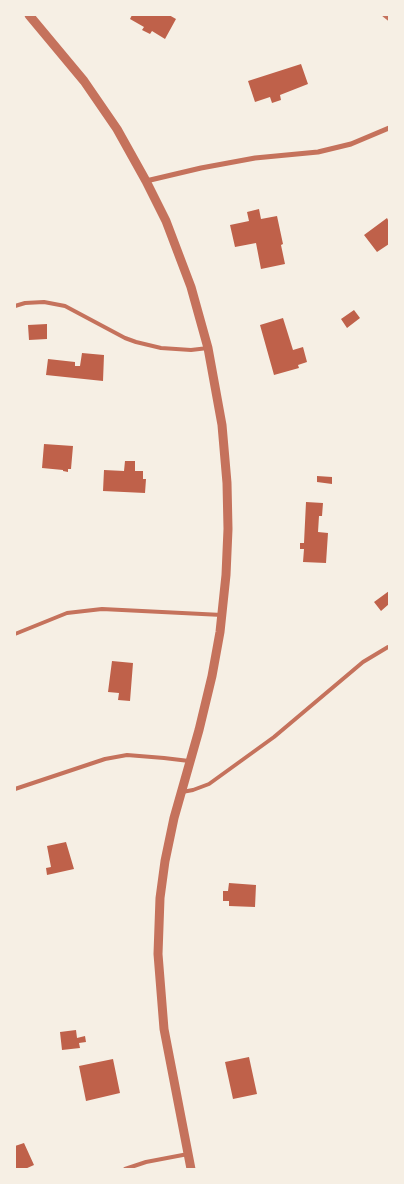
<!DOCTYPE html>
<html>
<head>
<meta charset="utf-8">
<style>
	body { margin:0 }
	#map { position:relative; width:404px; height:1184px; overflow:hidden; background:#f6efe4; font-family:"PT Sans Narrow",sans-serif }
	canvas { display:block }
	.frame { position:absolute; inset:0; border:16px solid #f6efe4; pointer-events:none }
</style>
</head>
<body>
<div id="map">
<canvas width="404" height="1184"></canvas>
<div class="frame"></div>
</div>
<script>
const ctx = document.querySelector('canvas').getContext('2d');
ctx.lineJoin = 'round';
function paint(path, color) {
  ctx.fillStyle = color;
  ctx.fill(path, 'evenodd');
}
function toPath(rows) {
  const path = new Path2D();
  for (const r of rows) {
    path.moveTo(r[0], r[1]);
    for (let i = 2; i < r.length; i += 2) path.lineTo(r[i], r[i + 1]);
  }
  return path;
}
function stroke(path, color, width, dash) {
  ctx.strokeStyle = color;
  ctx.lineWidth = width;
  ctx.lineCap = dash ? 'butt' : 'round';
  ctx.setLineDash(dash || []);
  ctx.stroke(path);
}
paint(toPath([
	[132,15,169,15,176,19,165,39,152,31,150,34,142,30,144,27,130,19],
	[301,64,308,84,280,95,281,100,272,103,270,97,255,102,248,81],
	[259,209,261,219,277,216,283,244,281,245,285,264,261,269,256,243,235,247,230,225,249,221,247,212],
	[387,218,389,222,389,244,377,252,364,235],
	[354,310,360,318,347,328,341,319],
	[283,318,293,350,303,347,307,362,298,365,299,368,274,375,260,325],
	[47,324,47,339,29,340,28,325],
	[82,353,104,355,103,381,46,375,48,359,75,362,75,366,80,366],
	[44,444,73,446,71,469,68,469,68,472,63,471,63,470,42,468],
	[125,461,135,461,135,471,143,471,143,479,146,479,145,493,103,491,104,470,124,471],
	[317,476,332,477,332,484,317,482],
	[306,502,323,503,322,516,319,516,318,532,328,533,326,563,303,562,304,549,300,549,300,543,304,543],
	[389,591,389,604,381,611,374,602],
	[112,661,133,663,130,701,118,700,119,693,108,692],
	[66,842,74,869,47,875,46,868,51,867,47,846],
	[229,883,256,885,255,907,229,906,229,901,223,901,223,891,228,891],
	[76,1030,77,1038,85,1036,86,1042,79,1043,80,1048,62,1050,60,1032],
	[249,1057,257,1094,233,1099,225,1062],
	[113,1059,120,1093,86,1101,79,1066],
	[24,1143,34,1165,25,1169,15,1169,15,1146]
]), '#bf614a');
stroke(toPath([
	[384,15,389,19],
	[15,306,25,303,44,302,65,306,125,338,136,342,161,348,191,350,208,348],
	[15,634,67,613,102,609,222,615],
	[15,789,105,759,127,755,164,758,189,761],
	[182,792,193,790,209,784,274,737,363,662,388,647],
	[125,1169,146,1162,188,1154]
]), '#c5725c', 4);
stroke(toPath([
	[146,181,201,168,255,158,318,152,351,144,389,128]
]), '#c5725c', 5);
stroke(toPath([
	[29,15,84,81,117,129,146,181,166,221,191,287,208,348,222,425,227,483,228,529,226,575,220,632,212,676,199,730,174,818,165,861,160,898,158,954,164,1029,191,1169]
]), '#c5725c', 9);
</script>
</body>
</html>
